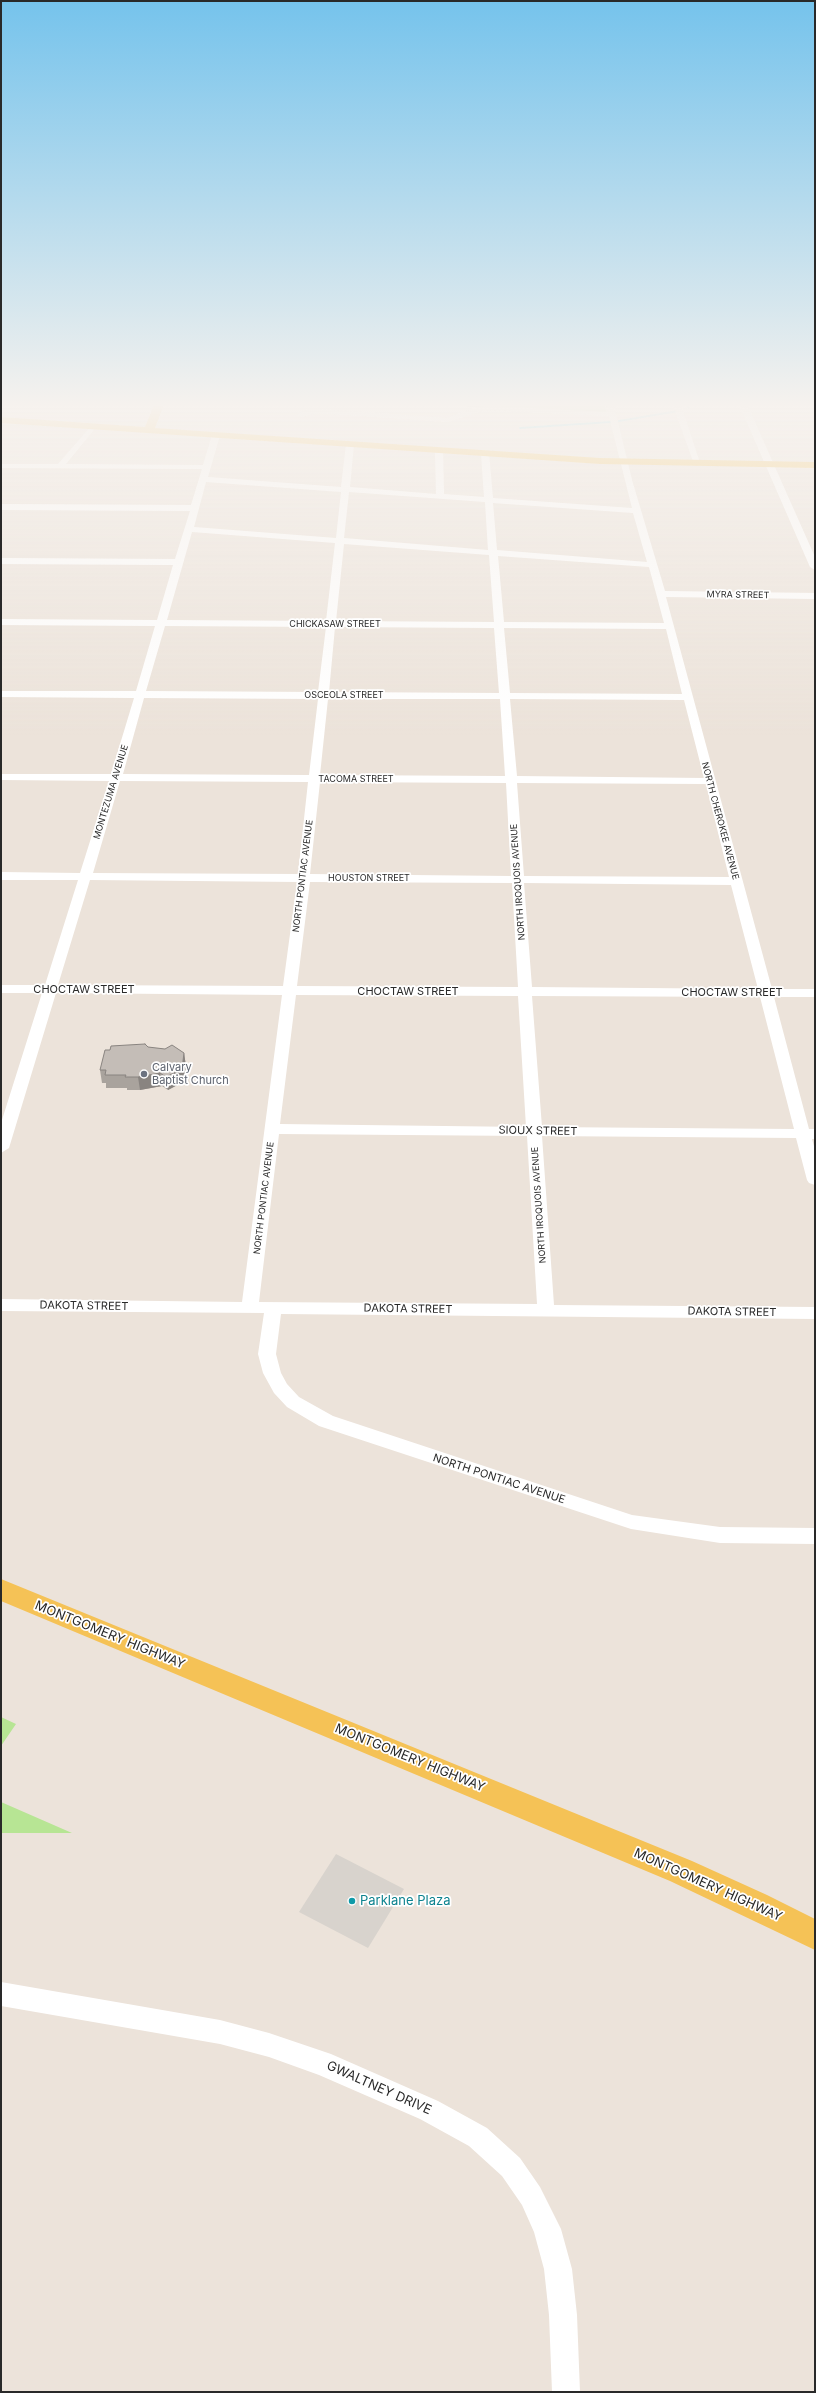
<!DOCTYPE html>
<html>
<head>
<meta charset="utf-8">
<style>
	body { margin:0 }
	#map { position:relative; width:816px; height:2393px; overflow:hidden; background:#ece3da; font-family:Inter,sans-serif }
	canvas { display:block }
	.frame { position:absolute; inset:0; border:2px solid #292929; pointer-events:none }
</style>
</head>
<body>
<div id="map">
<canvas width="816" height="2393"></canvas>
<div class="frame"></div>
</div>
<script>
const ctx = document.querySelector('canvas').getContext('2d');
ctx.lineJoin = 'round';
function paint(path, color) {
  ctx.fillStyle = color;
  ctx.fill(path, 'evenodd');
}
function toPath(rows) {
  const path = new Path2D();
  for (const r of rows) {
    path.moveTo(r[0], r[1]);
    for (let i = 2; i < r.length; i += 2) path.lineTo(r[i], r[i + 1]);
  }
  return path;
}
function stroke(path, color, width, dash) {
  ctx.strokeStyle = color;
  ctx.lineWidth = width;
  ctx.lineCap = dash ? 'butt' : 'round';
  ctx.setLineDash(dash || []);
  ctx.stroke(path);
}
function drawText(font, color, halo, rows, align = 'center') {
  ctx.font = font + ' Inter,sans-serif';
  ctx.lineWidth = 3.5;
  ctx.setLineDash([]);
  ctx.textBaseline = 'middle';
  ctx.strokeStyle = halo;
  ctx.fillStyle = color;
  for (const [text, x, y, turn = 0] of rows) {
    ctx.save();
    ctx.translate(x, y);
    ctx.rotate((+turn || 0) * Math.PI / 180);
    ctx.textAlign = isNaN(turn) ? turn : align;
    if (halo) ctx.strokeText(text, 0, 0);
    ctx.fillText(text, 0, 0);
    ctx.restore();
  }
}
paint(toPath([
	[338,402,604,402,607,413,513,408],
	[1,1717,16,1724,1,1746],
	[1,1802,72,1833,1,1833]
]), '#b7e594');
paint(toPath([
	[336,1854,404,1889,368,1948,299,1912]
]), '#d8d3cd');
stroke(toPath([
	[688,408,689,402],
	[619,421,678,411],
	[520,428,610,422]
]), '#69daf3', 2);
paint(toPath([
	[605,402,613,402,632,480,665,591,815,593,815,599,666,597,772,989,815,989,815,997,774,997,809,1129,815,1129,815,1139,812,1139,815,1150,815,1185,809,1183,807,1180,796,1138,542,1136,554,1305,815,1307,815,1319,281,1314,276,1354,281,1373,287,1384,299,1397,333,1416,632,1515,720,1527,815,1528,815,1544,720,1543,631,1529,319,1426,287,1407,274,1393,263,1373,258,1354,264,1313,1,1311,1,1299,242,1302,282,995,56,993,9,1148,1,1153,1,1123,42,993,1,993,1,985,45,985,78,880,1,880,1,872,80,873,109,781,1,780,1,774,111,774,134,698,1,697,1,691,136,691,155,626,1,625,1,619,157,620,173,565,1,564,1,558,175,559,190,511,1,510,1,504,191,505,202,469,1,468,1,464,58,464,93,424,97,426,66,464,203,465,212,435,216,433,220,435,208,477,341,487,346,444,350,442,354,444,350,487,436,494,435,450,439,448,443,450,444,494,484,497,481,453,485,451,489,453,493,498,632,508,609,416,492,410,481,411,448,422,319,413,301,417,297,415,308,409,319,409,447,418,477,407,492,406,608,412,605,402],
	[206,482,341,492,336,538,194,527,206,482],
	[349,492,485,502,488,550,344,538,349,492],
	[493,503,633,513,647,562,497,550,493,503],
	[192,532,335,543,326,621,167,620,192,532],
	[344,544,489,555,494,622,336,621,344,544],
	[498,556,649,567,664,623,504,622,498,556],
	[165,626,326,627,318,692,146,691,165,626],
	[335,627,494,628,499,693,329,692,335,627],
	[504,628,666,629,682,694,510,693,504,628],
	[144,698,318,699,309,775,123,774,144,698],
	[328,699,500,699,505,776,320,775,328,699],
	[510,699,684,700,704,778,517,776,510,699],
	[120,781,308,782,298,874,93,873,120,781],
	[320,782,506,783,511,876,310,874,320,782],
	[517,783,706,784,729,877,524,876,517,783],
	[90,880,297,882,283,986,58,985,90,880],
	[310,882,512,883,518,987,297,986,310,882],
	[524,883,731,885,758,989,532,987,524,883],
	[296,995,518,996,526,1127,280,1124,296,995],
	[532,996,760,997,794,1129,542,1127,532,996],
	[279,1134,527,1136,537,1304,259,1302,279,1134],
	[672,402,680,402,701,466,694,464,672,402],
	[738,402,746,402,815,557,815,570,810,567,738,402],
	[1,1982,220,2020,269,2033,331,2054,438,2101,487,2128,520,2158,540,2187,561,2229,572,2269,577,2315,580,2392,552,2392,549,2315,544,2269,534,2232,522,2205,502,2176,469,2146,420,2119,319,2075,269,2057,220,2044,1,2006,1,1982]
]), '#fff');
paint(toPath([
	[155,402,165,402,155,428,600,458,815,462,815,468,600,464,1,423,1,417,145,427,155,402],
	[1,1579,692,1861,767,1895,815,1919,815,1950,670,1881,1,1601,1,1579]
]), '#f5c256');
paint(toPath([
	[148,1047,184,1053,186,1066,183,1082,168,1090,162,1086,140,1090,127,1090,127,1088,106,1088,106,1083,102,1083,100,1070,110,1050]
]), '#a9a39d');
paint(toPath([
	[184,1053,186,1066,183,1082,168,1090,166,1077],
	[160,1073,162,1086,140,1090,138,1077]
]), '#898480');
const building = toPath([
	[145,1044,148,1047,165,1049,172,1045,184,1053,182,1069,166,1077,160,1073,138,1077,125,1077,126,1075,105,1075,106,1070,100,1070,105,1050,110,1050,111,1046,145,1044]
]);
paint(building, '#c4bdb7');
stroke(building, '#898480', 1);
const sky = ctx.createLinearGradient(0, 0, 0, 737);
sky.addColorStop(0, '#75c3ec');
sky.addColorStop(0.55, '#f6f2ee');
sky.addColorStop(1, '#f6f2ee00');
ctx.fillStyle = sky;
ctx.fillRect(0, 0, 816, 737);
for (const [x, y, r, color] of [
	[144,1074,4,"#6b7280"],
	[352,1901,4,"#0f9aa8"]
]) {
  const dot = new Path2D();
  dot.arc(x, y, r, 0, 2 * Math.PI);
  ctx.fillStyle = color;
  ctx.fill(dot);
  stroke(dot, '#fff', 1.5);
}
drawText('9px', '#292929', '#fff', [
	["MYRA STREET",738,595,1],
	["CHICKASAW STREET",335,624],
	["OSCEOLA STREET",344,695],
	["TACOMA STREET",356,779],
	["MONTEZUMA AVENUE",111,792,-73],
	["NORTH CHEROKEE AVENUE",720,821,75],
	["NORTH PONTIAC AVENUE",303,876,-83],
	["HOUSTON STREET",369,878],
	["NORTH IROQUOIS AVENUE",518,882,-94],
	["NORTH PONTIAC AVENUE",264,1198,-83],
	["NORTH IROQUOIS AVENUE",539,1205,-94]
]);
drawText('11px', '#292929', '#fff', [
	["CHOCTAW STREET",84,990],
	["CHOCTAW STREET",408,992],
	["CHOCTAW STREET",732,993],
	["SIOUX STREET",538,1131,1],
	["DAKOTA STREET",84,1306,1],
	["DAKOTA STREET",408,1309,1],
	["DAKOTA STREET",732,1312,1],
	["NORTH PONTIAC AVENUE",499,1479,18]
]);
drawText('11px', '#5b616d', '#fff', [
	["Calvary",152,1068],
	["Baptist Church",152,1081]
], 'left');
drawText('13px', '#292929', '#fff', [
	["MONTGOMERY HIGHWAY",110,1635,22],
	["MONTGOMERY HIGHWAY",410,1758,22],
	["MONTGOMERY HIGHWAY",708,1885,24],
	["GWALTNEY DRIVE",379,2088,24]
]);
drawText('13px', '#0d838f', '#fff', [
	["Parklane Plaza",360,1901]
], 'left');
</script>
</body>
</html>
